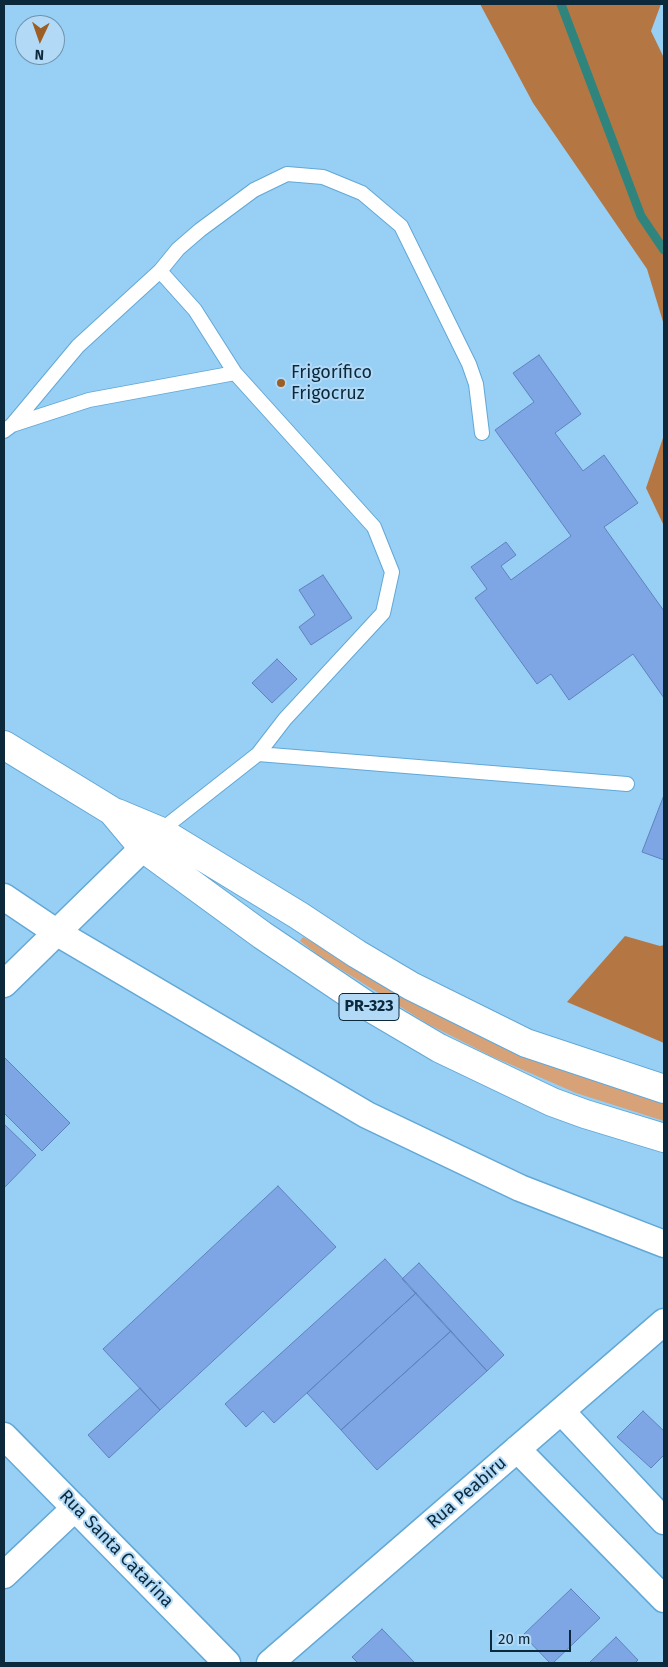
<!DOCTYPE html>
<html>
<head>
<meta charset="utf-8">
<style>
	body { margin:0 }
	#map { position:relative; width:668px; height:1667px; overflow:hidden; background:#98cff5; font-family:"Fira Sans",sans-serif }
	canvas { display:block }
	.frame { position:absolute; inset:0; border:5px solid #0c293c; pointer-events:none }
	.north { position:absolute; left:15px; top:15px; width:50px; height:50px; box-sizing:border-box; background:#b2daf7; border:1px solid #7093ac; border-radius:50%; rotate:183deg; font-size:14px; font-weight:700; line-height:20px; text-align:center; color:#0c293c }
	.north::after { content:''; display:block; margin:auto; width:18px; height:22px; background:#9c5e24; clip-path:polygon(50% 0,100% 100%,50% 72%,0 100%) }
	.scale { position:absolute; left:490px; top:1630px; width:81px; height:22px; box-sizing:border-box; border:2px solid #0c293c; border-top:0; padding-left:6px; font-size:15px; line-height:18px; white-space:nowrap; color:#0c293c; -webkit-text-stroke:4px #b2daf7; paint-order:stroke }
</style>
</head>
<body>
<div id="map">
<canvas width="668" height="1667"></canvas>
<div class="frame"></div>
<div class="north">N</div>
<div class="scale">20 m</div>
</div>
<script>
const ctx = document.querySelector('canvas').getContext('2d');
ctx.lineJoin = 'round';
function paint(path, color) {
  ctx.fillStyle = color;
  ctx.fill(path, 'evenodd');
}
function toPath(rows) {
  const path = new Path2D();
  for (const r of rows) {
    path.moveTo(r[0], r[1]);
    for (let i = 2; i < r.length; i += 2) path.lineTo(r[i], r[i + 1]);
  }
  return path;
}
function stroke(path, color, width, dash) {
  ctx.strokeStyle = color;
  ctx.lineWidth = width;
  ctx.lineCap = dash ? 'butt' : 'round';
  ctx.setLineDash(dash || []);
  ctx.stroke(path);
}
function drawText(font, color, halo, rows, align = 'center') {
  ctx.font = font + ' "Fira Sans",sans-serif';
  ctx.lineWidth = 4;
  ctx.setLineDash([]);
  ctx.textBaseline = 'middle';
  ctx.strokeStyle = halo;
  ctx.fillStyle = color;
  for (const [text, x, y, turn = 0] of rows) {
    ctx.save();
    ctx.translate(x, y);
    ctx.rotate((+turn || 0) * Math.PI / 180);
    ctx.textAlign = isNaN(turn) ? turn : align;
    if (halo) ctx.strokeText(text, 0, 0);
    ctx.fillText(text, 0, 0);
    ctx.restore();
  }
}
paint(toPath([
	[303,937,495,1041,583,1077,645,1098,664,1102,664,1121,576,1093,491,1056,428,1024,321,957,300,941]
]), '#d7a278');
paint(toPath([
	[480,4,661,4,651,31,664,58,664,325,647,269,533,103],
	[664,435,664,526,646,488],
	[625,936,660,946,664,945,664,1043,567,1002]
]), '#b47743');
stroke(toPath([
	[561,4,641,216,664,250]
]), '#2f857d', 9);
const building = toPath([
	[539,355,581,414,555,433,583,471,604,455,638,503,604,527,664,611,664,698,633,654,569,700,551,674,537,684,475,598,487,589,471,567,506,542,516,555,501,566,511,580,571,536,495,430,534,402,513,373,539,355],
	[323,575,352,618,311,645,299,627,315,615,299,590,323,575],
	[277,659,297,679,272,703,252,683,277,659],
	[664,795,664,860,642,852,664,795],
	[4,1057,70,1123,42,1151,4,1113,4,1057],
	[4,1124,36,1155,4,1188,4,1124],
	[278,1186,336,1247,160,1410,103,1349,278,1186],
	[385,1259,416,1293,274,1423,263,1411,246,1427,225,1404,385,1259],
	[419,1263,504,1355,487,1371,402,1279,419,1263],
	[416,1293,451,1331,341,1430,307,1393,416,1293],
	[451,1331,487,1371,377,1470,341,1430,451,1331],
	[140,1388,160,1410,109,1458,88,1435,140,1388],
	[643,1411,664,1431,664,1455,651,1468,617,1437,643,1411],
	[571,1589,600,1618,553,1663,550,1663,523,1635,571,1589],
	[382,1629,415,1663,358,1663,352,1657,382,1629],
	[616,1637,638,1660,635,1663,589,1663,616,1637]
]);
paint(building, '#7ea6e5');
stroke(building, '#5e82bc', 1);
const service = toPath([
	[12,425,78,346,160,271],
	[4,431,12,425,89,400,235,373],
	[258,754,285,719,383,613,392,572,374,527,235,373,195,310,160,271,178,249,200,230,254,190,287,174,323,177,362,193,401,226,469,364,476,384,482,433],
	[160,831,258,754,627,784]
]);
const minor = toPath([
	[4,897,56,932,367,1115,520,1188,664,1244],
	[4,984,143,848],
	[562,1412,664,1521],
	[4,1436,227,1663],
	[517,1449,664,1599],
	[4,1575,75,1508],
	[270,1663,664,1322]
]);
const trunk = toPath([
	[4,745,112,811,143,848,262,935,366,1005,439,1048,552,1102,585,1114,664,1138],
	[117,813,160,831,298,915,357,954,411,986,526,1043,664,1089]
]);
stroke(service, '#62a8d6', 16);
stroke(minor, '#62a8d6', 29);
stroke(trunk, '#62a8d6', 30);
stroke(service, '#fff', 14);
stroke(minor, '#fff', 26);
stroke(trunk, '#fff', 28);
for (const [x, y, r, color] of [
	[281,383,5,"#9c5e24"]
]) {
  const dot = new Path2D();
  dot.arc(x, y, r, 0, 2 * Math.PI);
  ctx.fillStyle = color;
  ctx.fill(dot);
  stroke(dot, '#b2daf7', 2);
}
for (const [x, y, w] of [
	[369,1007,60]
]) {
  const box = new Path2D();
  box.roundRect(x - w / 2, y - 13.5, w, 27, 4);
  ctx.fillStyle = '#b2daf7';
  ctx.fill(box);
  stroke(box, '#0c293c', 1);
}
drawText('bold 16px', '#0c293c', null, [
	["PR-323",369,1007]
]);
drawText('18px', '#0c293c', '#b2daf7', [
	["Frigorífico",291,373],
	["Frigocruz",291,394]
], 'left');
drawText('18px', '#0c293c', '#b2daf7', [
	["Rua Peabiru",467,1493,-41],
	["Rua Santa Catarina",116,1549,46]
]);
</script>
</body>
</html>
